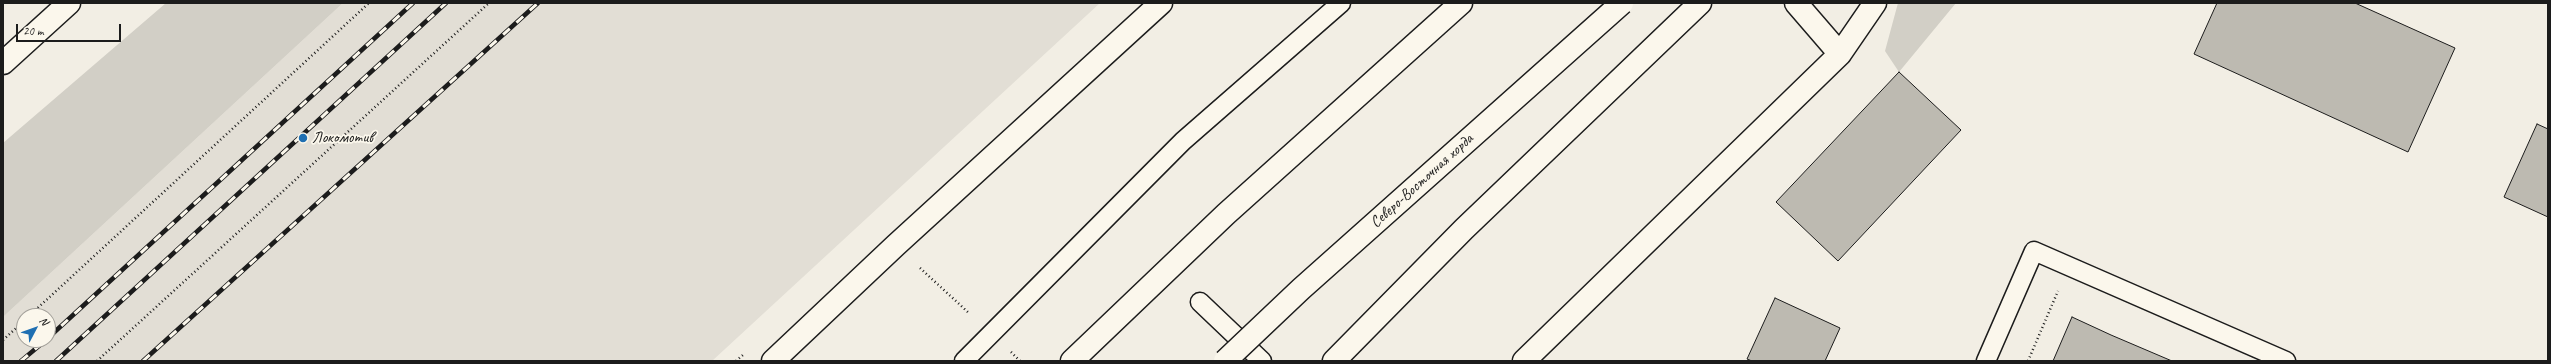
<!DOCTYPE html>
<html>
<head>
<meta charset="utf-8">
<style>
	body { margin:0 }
	#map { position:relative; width:2551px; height:364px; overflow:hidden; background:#f2eee4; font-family:Caveat,sans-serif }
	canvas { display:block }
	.frame { position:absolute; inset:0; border:4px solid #1c1c1c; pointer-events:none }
	.north { position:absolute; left:16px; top:308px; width:40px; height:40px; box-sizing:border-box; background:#fbf7ec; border:1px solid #a29f99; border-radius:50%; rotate:49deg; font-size:11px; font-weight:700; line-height:16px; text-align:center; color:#1c1c1c }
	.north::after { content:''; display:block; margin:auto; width:14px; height:18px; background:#1f6fb2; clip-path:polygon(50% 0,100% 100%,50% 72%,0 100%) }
	.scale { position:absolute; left:16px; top:24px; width:105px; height:18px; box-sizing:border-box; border:2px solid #1c1c1c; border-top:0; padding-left:5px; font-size:12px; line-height:14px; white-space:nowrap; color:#1c1c1c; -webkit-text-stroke:3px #fbf7ec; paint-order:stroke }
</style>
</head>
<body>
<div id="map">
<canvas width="2551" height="364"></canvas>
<div class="frame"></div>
<div class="north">N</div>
<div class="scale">20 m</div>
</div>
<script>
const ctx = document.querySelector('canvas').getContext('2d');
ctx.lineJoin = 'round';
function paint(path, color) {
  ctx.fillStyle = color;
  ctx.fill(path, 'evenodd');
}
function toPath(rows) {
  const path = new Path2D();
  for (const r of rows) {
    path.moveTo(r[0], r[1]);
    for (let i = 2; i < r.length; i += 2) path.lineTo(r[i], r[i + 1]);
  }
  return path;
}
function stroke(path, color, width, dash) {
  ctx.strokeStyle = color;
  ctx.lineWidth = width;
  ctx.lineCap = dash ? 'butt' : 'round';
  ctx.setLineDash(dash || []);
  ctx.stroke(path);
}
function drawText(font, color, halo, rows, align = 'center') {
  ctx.font = font + ' Caveat,sans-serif';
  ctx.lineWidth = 3.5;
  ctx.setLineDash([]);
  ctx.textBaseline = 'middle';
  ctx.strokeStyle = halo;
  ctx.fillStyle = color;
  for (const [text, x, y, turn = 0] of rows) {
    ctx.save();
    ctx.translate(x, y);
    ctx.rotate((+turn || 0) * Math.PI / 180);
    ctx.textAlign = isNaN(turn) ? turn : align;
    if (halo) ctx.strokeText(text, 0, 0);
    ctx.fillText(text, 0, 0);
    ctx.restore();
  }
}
paint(toPath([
	[343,3,1100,3,712,361,3,361,3,317],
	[24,316,48,316,48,340,24,340]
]), '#e2ded5');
paint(toPath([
	[166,3,343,3,3,317,3,143],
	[1898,3,1956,3,1899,72,1885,51]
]), '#d2cfc6');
const building = toPath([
	[2217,3,2355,3,2455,48,2408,152,2194,54,2217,3],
	[1899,72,1961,130,1838,261,1776,202,1899,72],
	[2537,124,2548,129,2548,217,2504,197,2537,124],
	[1775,298,1840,328,1825,361,1752,361,1747,359,1775,298],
	[2072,317,2111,335,2172,361,2053,361,2072,317]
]);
paint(building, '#bdbab1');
stroke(building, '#1c1c1c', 1);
const lane = toPath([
	[1200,302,1262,361],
	[964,361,1183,141,1341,3],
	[1986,361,2034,251,2286,361]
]);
const street = toPath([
	[1796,3,1840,54],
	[3,63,69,3],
	[773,361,896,245,1161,3],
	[1072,361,1226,214,1461,3],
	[1524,361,1840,54,1875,3]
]);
const primary = toPath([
	[1334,361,1464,229,1700,3]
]);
stroke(lane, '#1c1c1c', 21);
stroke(street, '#1c1c1c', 25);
stroke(primary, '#1c1c1c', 25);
stroke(toPath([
	[920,268,970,314],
	[29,316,369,3],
	[3,340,24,321],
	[1011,352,1020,361],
	[97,361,489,3],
	[736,361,744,354],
	[2028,361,2058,291]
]), '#1c1c1c', 2.5, [1, 3]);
stroke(lane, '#fbf7ec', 18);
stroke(street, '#fbf7ec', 22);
stroke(primary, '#fbf7ec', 22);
const rail = toPath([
	[48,338,413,3],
	[21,361,46,340],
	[56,361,446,3],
	[143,361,538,3]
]);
stroke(rail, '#1c1c1c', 4.5);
stroke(rail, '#fbf7ec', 3, [9]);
const primaryBridge = toPath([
	[1225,361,1301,289,1622,3]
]);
stroke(primaryBridge, '#1c1c1c', 25, []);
stroke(primaryBridge, '#fbf7ec', 22);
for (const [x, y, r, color] of [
	[303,138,5,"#1f6fb2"]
]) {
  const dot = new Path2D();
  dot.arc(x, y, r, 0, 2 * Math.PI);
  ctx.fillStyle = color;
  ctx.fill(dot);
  stroke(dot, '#fbf7ec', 1.5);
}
drawText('16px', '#1c1c1c', '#fbf7ec', [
	["Локомотив",312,138]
], 'left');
drawText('16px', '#1c1c1c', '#fbf7ec', [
	["Северо-Восточная хорда",1422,181,-42]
]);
</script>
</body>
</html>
